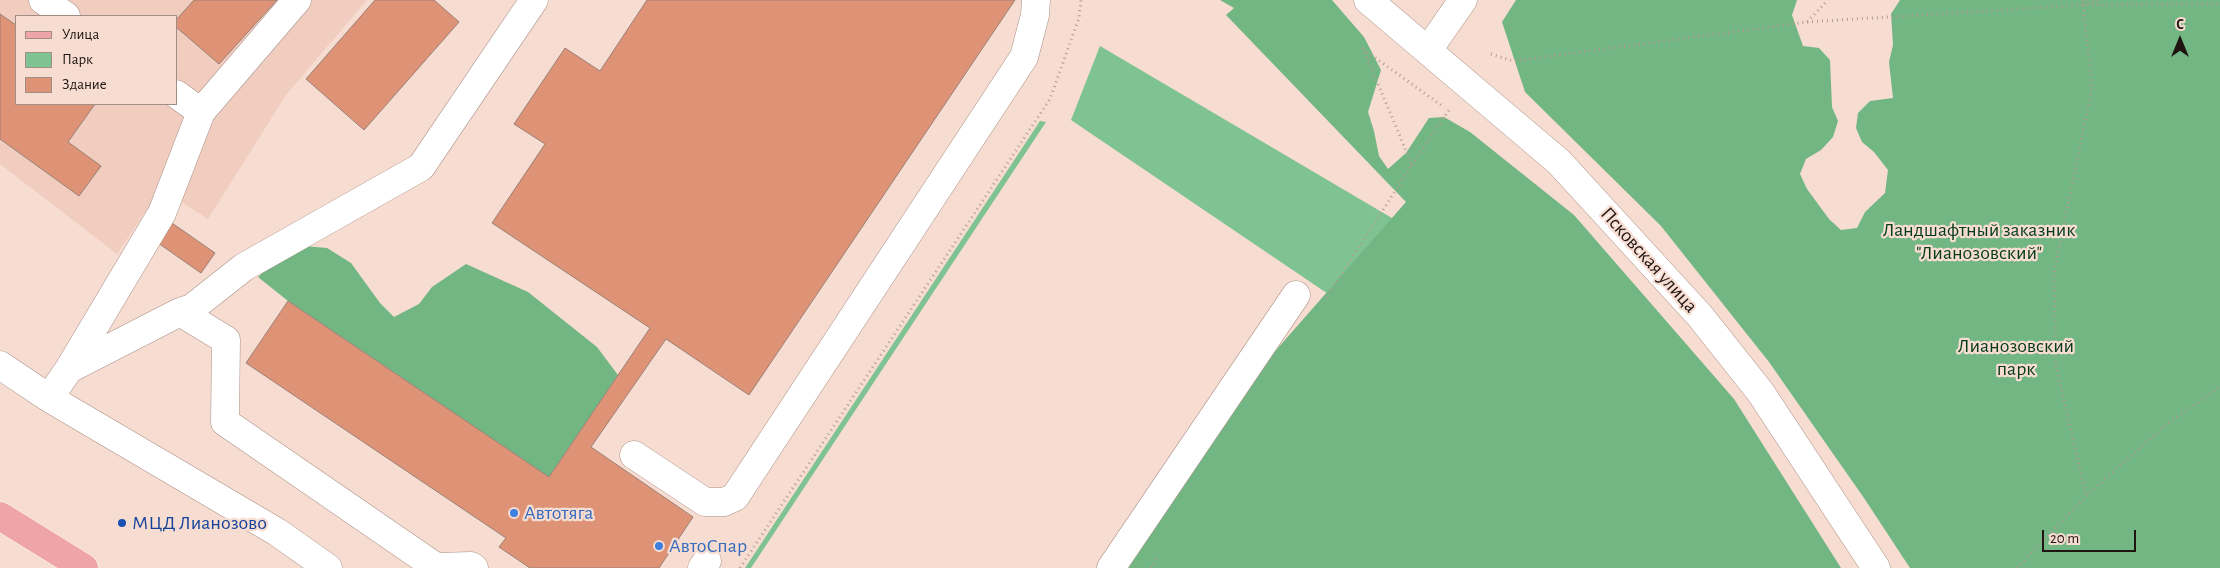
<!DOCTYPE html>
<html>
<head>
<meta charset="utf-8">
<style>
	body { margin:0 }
	#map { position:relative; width:2220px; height:568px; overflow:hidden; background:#f7dcd1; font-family:"Alegreya Sans",sans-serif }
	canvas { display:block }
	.legend { position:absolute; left:15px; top:15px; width:162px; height:90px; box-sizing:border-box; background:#f7dcd1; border:1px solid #a18d85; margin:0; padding:6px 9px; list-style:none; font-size:15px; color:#1f1612 }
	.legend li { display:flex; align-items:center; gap:10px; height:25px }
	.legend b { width:25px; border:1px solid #a18d85 }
	.north { position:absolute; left:2155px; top:15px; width:50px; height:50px; -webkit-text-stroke:4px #f7dcd1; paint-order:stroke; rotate:0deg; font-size:14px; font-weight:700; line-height:20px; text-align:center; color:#1f1612 }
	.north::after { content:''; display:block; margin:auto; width:18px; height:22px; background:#1f1612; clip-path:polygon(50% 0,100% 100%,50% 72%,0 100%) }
	.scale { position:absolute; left:2042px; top:530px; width:94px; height:22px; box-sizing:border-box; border:2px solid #1f1612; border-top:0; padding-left:6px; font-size:15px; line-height:18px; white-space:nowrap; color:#1f1612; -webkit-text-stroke:4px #f7dcd1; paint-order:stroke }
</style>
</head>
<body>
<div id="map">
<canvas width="2220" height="568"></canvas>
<ul class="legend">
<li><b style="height:6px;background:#efa4a7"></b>Улица</li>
<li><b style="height:14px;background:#7ec391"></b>Парк</li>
<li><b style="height:14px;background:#de9376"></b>Здание</li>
</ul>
<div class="north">С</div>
<div class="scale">20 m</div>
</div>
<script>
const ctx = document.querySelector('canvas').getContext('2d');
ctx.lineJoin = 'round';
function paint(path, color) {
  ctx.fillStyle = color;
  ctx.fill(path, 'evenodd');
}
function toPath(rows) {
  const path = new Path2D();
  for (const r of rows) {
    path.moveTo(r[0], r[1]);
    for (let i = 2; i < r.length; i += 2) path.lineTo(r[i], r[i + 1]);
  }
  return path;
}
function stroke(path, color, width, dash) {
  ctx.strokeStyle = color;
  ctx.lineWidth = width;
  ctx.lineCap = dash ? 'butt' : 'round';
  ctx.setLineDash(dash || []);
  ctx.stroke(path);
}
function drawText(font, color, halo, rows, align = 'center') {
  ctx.font = font + ' "Alegreya Sans",sans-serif';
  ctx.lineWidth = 4.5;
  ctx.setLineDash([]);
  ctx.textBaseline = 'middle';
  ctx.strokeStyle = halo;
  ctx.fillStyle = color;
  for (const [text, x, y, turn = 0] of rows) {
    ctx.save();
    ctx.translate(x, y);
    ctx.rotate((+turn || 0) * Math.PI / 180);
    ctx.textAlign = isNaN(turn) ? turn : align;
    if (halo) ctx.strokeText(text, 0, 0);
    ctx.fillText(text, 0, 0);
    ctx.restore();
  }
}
paint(toPath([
	[0,0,367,0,286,95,208,219,161,189,117,254,0,164],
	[16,16,176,16,176,104,16,104]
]), '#f1cdc0');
paint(toPath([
	[1100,46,1414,231,1337,300,1071,120],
	[1040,121,1046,122,751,568,745,568]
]), '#7ec391');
paint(toPath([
	[1220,0,1332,0,1364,37,1381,70,1368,112,1374,131,1379,156,1388,169,1406,153,1429,118,1444,117,1470,132,1574,215,1734,399,1841,568,1119,568,1256,373,1406,202,1226,15,1234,8],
	[1516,0,1797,0,1792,15,1803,46,1819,48,1830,60,1832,107,1838,121,1833,137,1821,150,1806,159,1800,174,1807,189,1829,219,1841,230,1857,228,1865,212,1885,193,1888,170,1874,152,1862,142,1856,128,1858,113,1870,101,1893,98,1889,62,1893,45,1891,14,1900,0,2220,0,2220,568,1910,568,1864,498,1769,362,1661,226,1525,92,1502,22],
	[304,246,327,248,351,263,380,303,394,317,419,304,432,287,466,264,528,292,597,347,618,375,549,477,288,301,258,277,272,263]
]), '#72b684');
const building = toPath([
	[194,0,277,0,219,64,176,27,176,20,194,0],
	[375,0,434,0,459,22,364,130,306,79,375,0],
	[647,0,1015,0,749,395,666,339,591,447,693,517,659,568,530,568,499,547,506,538,246,363,288,301,549,477,650,328,492,223,545,144,514,124,565,48,600,71,647,0],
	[0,14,16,25,16,104,95,104,68,142,101,166,79,196,0,139,0,14],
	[172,223,215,253,201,273,158,243,172,223]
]);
paint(building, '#de9376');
stroke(building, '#998077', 1);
const minor = toPath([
	[43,0,66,16],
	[1368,0,1559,162,1700,316,1761,393,1876,568],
	[1428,50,1463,0],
	[176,94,201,112],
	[180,312,226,340,225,422,436,567,471,566,474,568],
	[0,365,49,398,277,532,328,568],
	[69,369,162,213,201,112,297,0],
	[49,398,69,369,180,312,192,308,244,267,421,167,534,0],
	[634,455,705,502,724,502,735,497,1024,57,1035,15,1036,0],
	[702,568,707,561],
	[1111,568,1296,295]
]);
const major = toPath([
	[0,516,84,568]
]);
stroke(minor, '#ab9187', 29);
stroke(major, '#fff', 29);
stroke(toPath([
	[2084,0,2083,5,2099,0],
	[2083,5,2092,88,2054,273,2056,366,2086,496],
	[1807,22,2083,5,2220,4],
	[1363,49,1441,105],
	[1491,54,1513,61,1807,22,1828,0],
	[1412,165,1449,110,1447,108],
	[1326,298,1412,165,1363,48],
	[740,568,1050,99,1079,18,1081,0],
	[1151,568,1158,557],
	[2017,568,2086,496,2167,424,2220,387]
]), '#b29c94', 3, [1, 4]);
stroke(minor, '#fff', 28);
stroke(major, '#efa4a7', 28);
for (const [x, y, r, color] of [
	[514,513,5,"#3f7fe0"],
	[122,523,5,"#1a4fb4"],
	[659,546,5,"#3f7fe0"]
]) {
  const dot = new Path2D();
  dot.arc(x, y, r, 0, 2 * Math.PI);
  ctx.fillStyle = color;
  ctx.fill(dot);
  stroke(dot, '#f7dcd1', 2);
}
drawText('20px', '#043b1b', '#f7dcd1', [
	["Ландшафтный заказник",1979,230],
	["\"Лианозовский\"",1979,253],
	["Лианозовский",2016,346],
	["парк",2016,369]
]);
drawText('20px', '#1f1612', '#f7dcd1', [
	["Псковская улица",1649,260,48]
]);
drawText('20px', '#366cbe', '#f7dcd1', [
	["Автотяга",524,513],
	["АвтоСпар",669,546]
], 'left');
drawText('20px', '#164399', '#f7dcd1', [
	["МЦД Лианозово",132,523]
], 'left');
</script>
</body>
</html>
